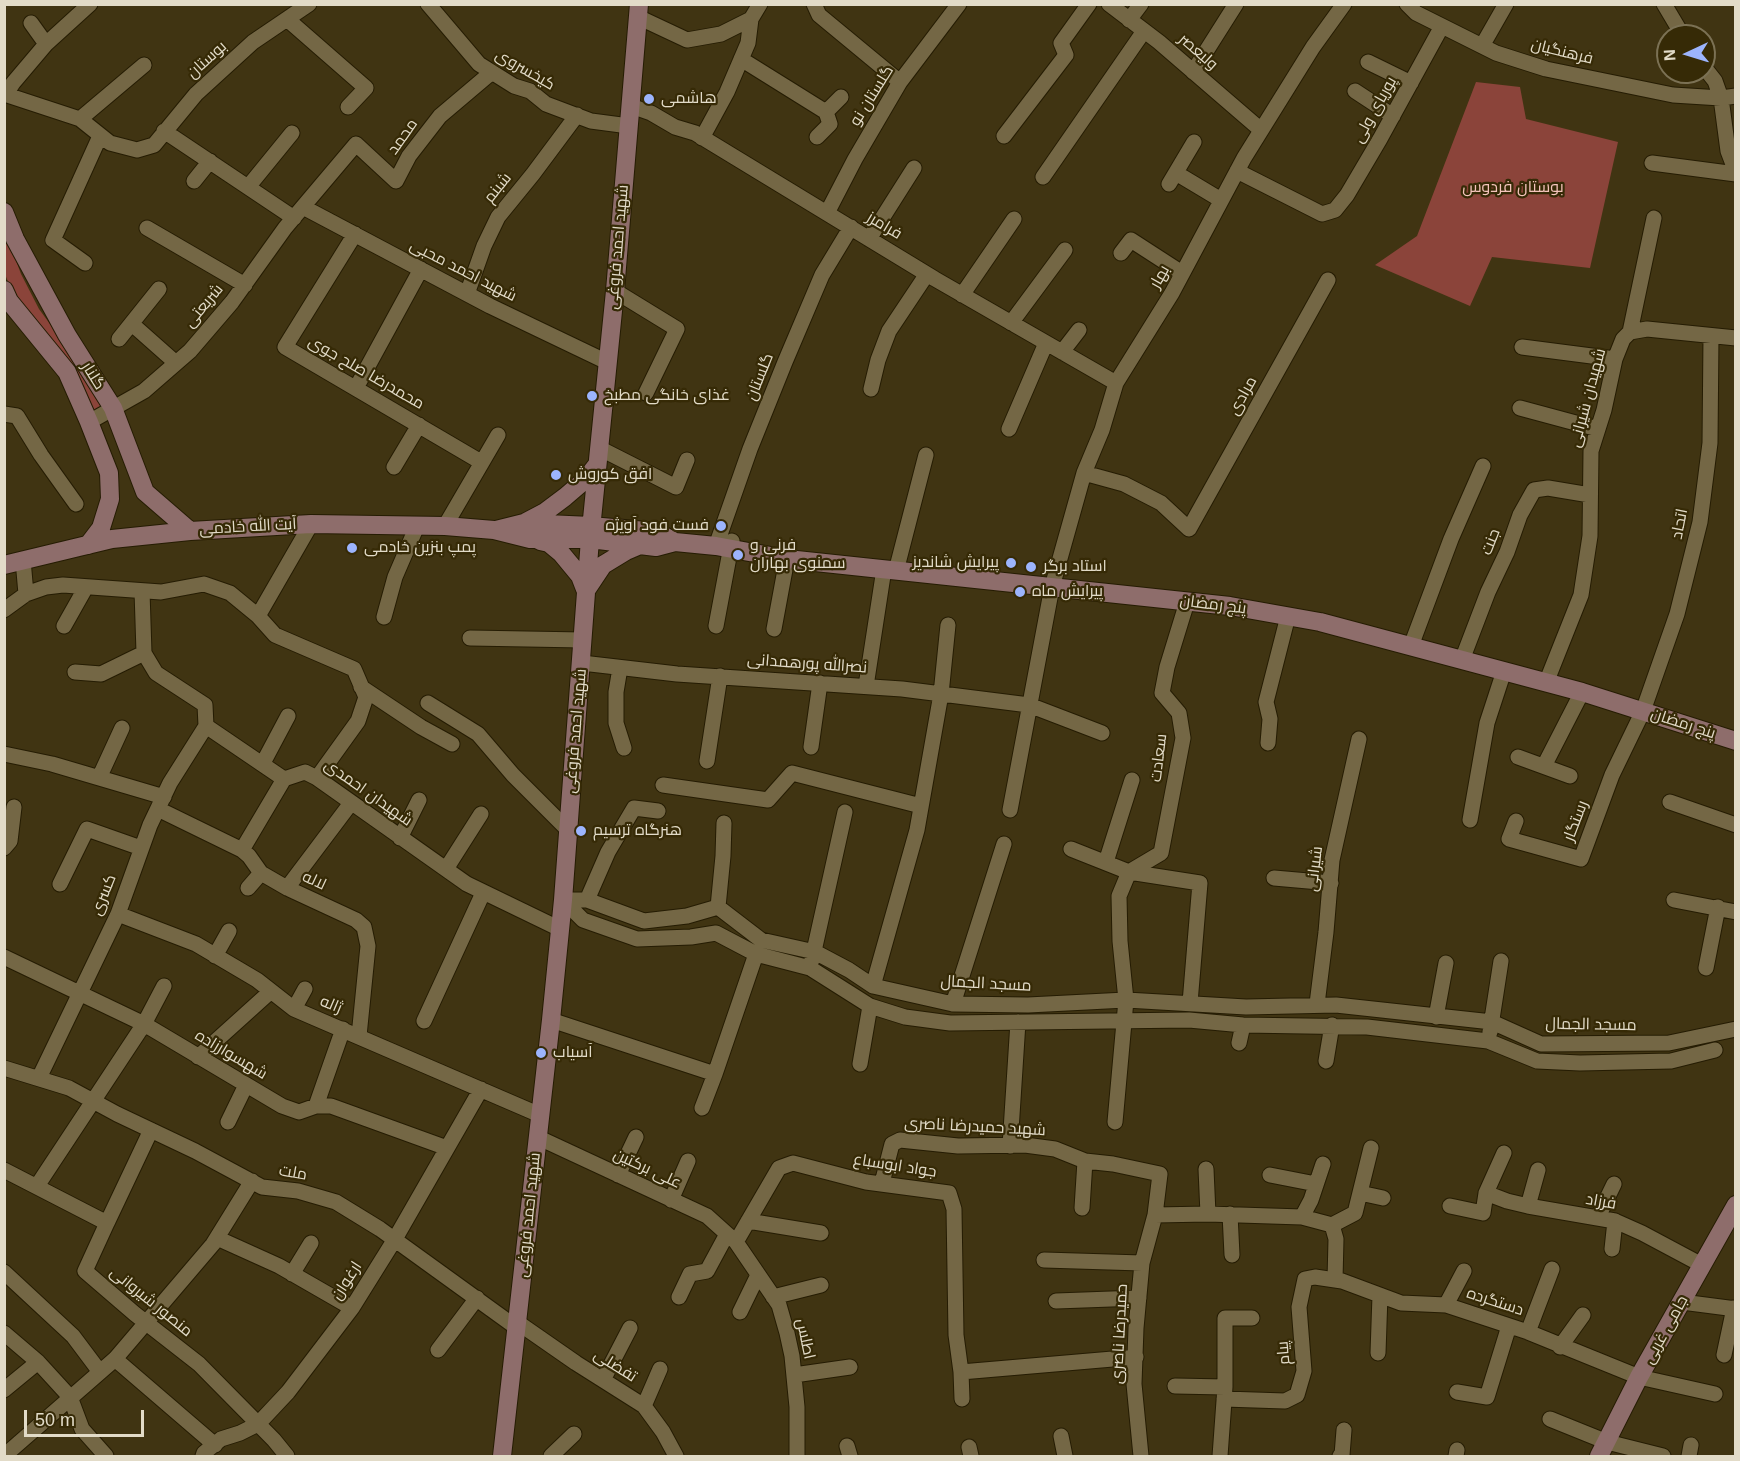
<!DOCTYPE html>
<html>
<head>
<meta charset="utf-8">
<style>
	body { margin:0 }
	#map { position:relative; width:1740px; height:1461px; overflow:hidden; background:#403412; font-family:Helvetica,sans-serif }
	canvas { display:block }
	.frame { position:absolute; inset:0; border:6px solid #e2dbc8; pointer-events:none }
	.north { position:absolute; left:1656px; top:24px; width:60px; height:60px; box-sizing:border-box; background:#362a06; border:2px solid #7b7154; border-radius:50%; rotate:266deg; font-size:16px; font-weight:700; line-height:24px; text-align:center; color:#e2dbc8 }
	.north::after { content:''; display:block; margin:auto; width:21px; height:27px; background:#9cb4fd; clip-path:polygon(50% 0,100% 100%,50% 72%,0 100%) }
	.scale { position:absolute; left:24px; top:1410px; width:120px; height:27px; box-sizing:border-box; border:3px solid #e2dbc8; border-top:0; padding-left:8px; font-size:18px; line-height:21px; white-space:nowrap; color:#e2dbc8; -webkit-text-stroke:4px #362a06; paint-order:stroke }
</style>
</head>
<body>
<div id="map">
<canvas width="1740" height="1461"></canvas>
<div class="frame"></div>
<div class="north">N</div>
<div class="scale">50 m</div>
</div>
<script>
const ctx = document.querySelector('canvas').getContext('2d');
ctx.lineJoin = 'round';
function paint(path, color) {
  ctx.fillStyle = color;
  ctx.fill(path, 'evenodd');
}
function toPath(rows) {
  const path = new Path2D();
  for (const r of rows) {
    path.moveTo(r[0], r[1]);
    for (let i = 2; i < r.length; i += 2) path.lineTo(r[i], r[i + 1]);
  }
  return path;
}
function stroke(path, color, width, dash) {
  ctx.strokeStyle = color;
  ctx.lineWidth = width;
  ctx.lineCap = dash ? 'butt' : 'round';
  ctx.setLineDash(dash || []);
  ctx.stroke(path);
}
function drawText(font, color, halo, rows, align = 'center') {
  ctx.font = font + ' Helvetica,Cairo,sans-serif';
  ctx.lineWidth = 4.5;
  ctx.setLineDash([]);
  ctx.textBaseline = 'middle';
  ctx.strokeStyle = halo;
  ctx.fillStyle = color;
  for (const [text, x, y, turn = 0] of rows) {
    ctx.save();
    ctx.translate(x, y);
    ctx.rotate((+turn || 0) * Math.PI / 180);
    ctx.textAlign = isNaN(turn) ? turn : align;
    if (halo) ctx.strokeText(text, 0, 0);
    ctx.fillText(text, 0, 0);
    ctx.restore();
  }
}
paint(toPath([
	[1476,82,1520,87,1526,119,1618,142,1590,268,1492,257,1470,306,1375,265,1417,236],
	[4,228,21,274,39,309,80,365,105,406,91,413,14,298,5,274]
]), '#8b443a');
const street = toPath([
	[428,4,479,64,514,86,530,91,546,104,591,121,629,126],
	[814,4,819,15,900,82],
	[1109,4,1159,42,1261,130],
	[1407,4,1416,13,1496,53,1546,69,1673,95,1721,98,1736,96],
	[1664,4,1683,36],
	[638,17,687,40,721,34,751,19,760,4],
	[287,19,366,88,348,107],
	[1129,20,1141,4],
	[31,23,46,44],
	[1482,46,1506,4],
	[741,59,826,112],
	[1368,62,1411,83],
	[1704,67,1715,81,1721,98,1728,151,1736,172],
	[1193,72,1236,4],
	[1355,91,1393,116],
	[4,94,80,119,110,143,137,150,154,145,196,94,253,42,309,4],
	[6,94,13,83,46,44,90,4],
	[631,106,651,113,675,127,695,133,935,279,1116,383],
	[80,119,144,65],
	[164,131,294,218],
	[1004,136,1066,55,1061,43,1089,4],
	[817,137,830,124,826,112,841,97],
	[702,138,727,92,748,43,751,19],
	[1652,163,1736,174],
	[1237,171,1322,214,1335,210,1347,195,1380,139,1442,26],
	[1176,173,1221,200],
	[1043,177,1144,31],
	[194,181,210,161],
	[1169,184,1194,142],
	[248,187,292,133],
	[303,207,490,306,607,362],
	[827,213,855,159,900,82,959,4],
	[147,228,245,285],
	[355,234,285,347,481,462],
	[869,239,914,168],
	[1121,253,1131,240,1182,273],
	[85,263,53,240,100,136],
	[615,291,677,329,646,393],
	[467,294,484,246,498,217,533,174,577,115],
	[962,295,1014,219],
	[1011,323,1065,250],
	[132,324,176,363],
	[1630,332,1654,218],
	[119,339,159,289],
	[1522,347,1615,359],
	[1062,352,1079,330],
	[356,388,421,269],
	[871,389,878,360,889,331,927,274],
	[1520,408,1598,429],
	[4,414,17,416,41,455,76,504],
	[89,422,144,391,190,351,232,302,285,228,356,144,396,181,409,156,440,116,492,72],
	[1009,429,1046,343],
	[599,448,676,487,687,460],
	[394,467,419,425],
	[1084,473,1124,484,1161,503,1189,529,1328,280],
	[445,526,498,435],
	[716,546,750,449,785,362,822,275,851,227],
	[23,560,26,594],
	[896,571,926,455],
	[142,591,144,653,156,673,205,705,206,726],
	[4,610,26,594,46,587,63,585,161,592,204,584,230,593,258,616,275,635,354,669,366,697,358,721,317,778],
	[258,616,311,524],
	[384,617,395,577,417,526],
	[64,626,86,587],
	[716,626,732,541],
	[774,629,787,559],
	[470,638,583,640],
	[1411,646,1451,539,1483,466],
	[1462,660,1488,592,1507,552,1520,515,1534,490,1548,488,1590,495],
	[582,663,677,674,902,689,1029,705,1102,733],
	[620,668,616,692,616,723,624,748],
	[75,672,101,674,144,653],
	[1546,683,1581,595,1590,536,1591,451,1604,410,1615,359,1623,339,1630,332,1647,329,1736,338],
	[866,686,884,569],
	[361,687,421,727,452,744],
	[428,703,478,734,513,775,568,830],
	[206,726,284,779,305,772,317,778,467,884,560,929],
	[1268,743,1270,719,1266,702,1288,616],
	[811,747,820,683],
	[4,754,52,764,164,797],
	[1518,757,1570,776],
	[707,761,720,676],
	[263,763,288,716],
	[1544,766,1582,692],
	[99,778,122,728],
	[663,785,768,800,792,773,921,806],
	[1670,802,1736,825],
	[158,809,242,850,249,856,261,873,287,888,356,920,364,927,368,946,359,1036],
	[1010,810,1052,587,1084,473,1102,430,1116,383,1172,293,1244,158,1313,47,1344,4],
	[1470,820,1487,723,1504,671],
	[1516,821,1509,839,1581,859,1612,775,1643,711,1677,614,1700,522,1710,443,1711,336],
	[400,838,419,800],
	[4,848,10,841,14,807],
	[1071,849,1129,872,1200,883,1190,1003],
	[242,850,284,779],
	[1106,862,1132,780],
	[446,869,481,814],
	[1129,872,1161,853,1183,738,1179,713,1162,693,1167,667,1187,602],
	[1274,878,1331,883],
	[60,884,87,829,141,848],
	[248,888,261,873],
	[287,888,351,803],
	[563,900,587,900,644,921,687,916,718,907,761,940,815,952,849,970,873,986,953,1004,1028,1005,1126,1000,1246,1007,1336,1005,1492,1022,1541,1044,1669,1043,1736,1029],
	[563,900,583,920,637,939,691,937,716,933,756,954,810,968,870,1006,905,1017,950,1023,1189,1020,1243,1025,1367,1027,1488,1041,1537,1061,1580,1063,1671,1061,1715,1050],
	[587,900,608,852,634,808,658,811],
	[1674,900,1736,912],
	[718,907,723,856,724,823],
	[118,914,196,944,257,980,294,1009,540,1115],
	[215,956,229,931],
	[4,957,144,1024,282,1106,299,1112,316,1106,331,1106,447,1148],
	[812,960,845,812],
	[1706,968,1718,907],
	[873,986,917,830,941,694,948,625],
	[953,1004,1004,844],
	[1317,1004,1326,932,1332,860,1359,739],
	[294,1009,305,989],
	[1436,1017,1446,963],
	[551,1020,715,1074],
	[424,1021,483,893],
	[1490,1032,1501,961],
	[1239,1043,1243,1025],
	[198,1057,270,992],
	[1326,1061,1332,1025],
	[860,1064,870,1006],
	[4,1068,69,1088,117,1114,195,1151,262,1187,298,1191,336,1202,380,1229,517,1328],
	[39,1078,118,914,150,825,170,783,206,726],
	[316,1106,343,1029],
	[702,1108,715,1074,756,954],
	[228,1122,246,1085],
	[1115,1122,1126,1000,1120,941,1119,896,1129,872],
	[537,1137,707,1216,736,1242,779,1305,787,1333,792,1356,797,1407,797,1456],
	[1010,1146,1018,1022],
	[1206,1169,1208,1214],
	[4,1170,107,1223,85,1271,135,1314,199,1364,274,1440,287,1456],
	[618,1175,636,1137],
	[1270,1175,1316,1184],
	[882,1183,892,1144,900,1140,958,1146,1025,1145,1055,1149,1085,1161,1113,1164,1160,1174,1155,1215,1142,1263,1136,1328,1134,1384,1141,1456],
	[37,1186,144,1024,164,986],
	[1360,1193,1383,1198],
	[1486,1193,1507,1201,1528,1206,1615,1221,1642,1233,1702,1265],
	[671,1200,688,1161],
	[1450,1206,1483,1213,1486,1193,1504,1153],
	[1528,1206,1538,1170],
	[1082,1208,1085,1161],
	[1230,1214,1232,1255],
	[1155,1215,1208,1214,1302,1217,1332,1225,1336,1239,1335,1280],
	[1302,1217,1311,1200,1323,1164],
	[1598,1217,1614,1184],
	[748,1221,821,1233],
	[107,1223,151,1130],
	[1332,1225,1355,1213,1371,1148],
	[217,1238,279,1266,352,1308],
	[736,1242,779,1168,793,1163,866,1182,949,1193,954,1209,956,1335,961,1372,962,1399],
	[1612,1249,1615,1221],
	[1044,1260,1142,1263],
	[4,1272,73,1336,100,1372],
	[292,1274,311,1243],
	[679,1297,690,1274,707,1271,727,1234],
	[773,1297,821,1285],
	[1056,1301,1139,1298],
	[1682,1302,1736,1309],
	[1446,1305,1464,1271],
	[740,1312,758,1275],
	[517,1322,576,1363,644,1406,663,1432,676,1456],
	[1528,1332,1552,1269],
	[4,1333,38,1362,70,1397,82,1429,106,1456],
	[1560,1347,1583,1315],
	[438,1350,477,1298],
	[1378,1353,1380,1295],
	[1724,1355,1734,1308],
	[115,1359,215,1445],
	[961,1372,1136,1357],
	[794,1375,850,1367],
	[603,1380,630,1328],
	[1175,1386,1225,1387],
	[4,1390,38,1362],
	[1457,1392,1487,1397,1509,1326],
	[1224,1399,1285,1401,1297,1395,1304,1371,1299,1307,1305,1279,1315,1277,1342,1281,1401,1303,1446,1305,1528,1332,1639,1377,1715,1394],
	[644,1406,660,1369],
	[1550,1419,1607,1442,1663,1456],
	[1061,1436,1065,1456],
	[847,1446,850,1456],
	[969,1447,971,1456],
	[4,1456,115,1359,213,1244,252,1181],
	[203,1456,204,1453,221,1439,240,1433,258,1424,288,1392,352,1308,395,1239,481,1089],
	[551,1456,574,1434],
	[1220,1456,1225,1387,1225,1318,1252,1318],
	[1340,1456,1342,1455,1344,1430],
	[1456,1456,1457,1450],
	[1689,1456,1691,1445]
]);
const secondary = toPath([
	[4,212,15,239,67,335,113,408,145,492,190,531],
	[4,290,9,301,67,372,89,422,109,473,110,499,101,528,88,545],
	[526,522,545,512,565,497,586,479,596,466],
	[496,530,524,523,591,526,657,532,675,542],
	[540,541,549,543,561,553,580,576,585,589],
	[4,565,112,539,190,531,311,524,445,526,494,530,530,539,590,539,656,547,675,542,716,546,787,559,1230,606,1320,622,1582,692,1736,741],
	[587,589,603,565,626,551,640,545],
	[502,1456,551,1020,563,900,590,539,615,291,639,4],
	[1599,1456,1639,1377,1736,1205]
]);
stroke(street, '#251c03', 17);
stroke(secondary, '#251c03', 20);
stroke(street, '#746745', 15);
stroke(secondary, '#8e6d6b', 18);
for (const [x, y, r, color] of [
	[649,99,6,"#9cb4fd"],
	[592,396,6,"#9cb4fd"],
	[556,475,6,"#9cb4fd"],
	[721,526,6,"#9cb4fd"],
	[352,548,6,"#9cb4fd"],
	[738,555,6,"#9cb4fd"],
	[1011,563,6,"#9cb4fd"],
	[1031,567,6,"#9cb4fd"],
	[1020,592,6,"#9cb4fd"],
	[581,831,6,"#9cb4fd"],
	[541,1053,6,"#9cb4fd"]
]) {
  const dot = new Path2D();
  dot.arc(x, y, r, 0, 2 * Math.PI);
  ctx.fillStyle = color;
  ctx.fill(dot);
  stroke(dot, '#362a06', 2);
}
drawText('16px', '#e2dbc8', '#362a06', [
	["ولیعصر",1198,52,41],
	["فرهنگیان",1562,52,14],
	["بوستان",207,60,-42],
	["کیخسروی",525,70,30],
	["گلستان نو",872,96,-58],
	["پوریای ولی",1375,110,-61],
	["محمد",403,137,-55],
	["شبنم",498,188,-51],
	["فرامرز",884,226,31],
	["شهید احمد فروغی",618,247,-85],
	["شهید احمد محبی",463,271,27],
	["بهار",1160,277,-61],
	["شریعتی",204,306,-50],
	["محمدرضا صلح جوی",366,373,30],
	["گلنار",93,376,58],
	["گلستان",760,377,-68],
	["مرادی",1243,396,-61],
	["شهیدان شیرانی",1588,398,-75],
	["اتحاد",1680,524,-79],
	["آیت الله خادمی",248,527,-3],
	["جنت",1491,542,-69],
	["پنج رمضان",1213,605,7],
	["نصرالله پورهمدانی",807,664,4],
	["پنج رمضان",1683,724,18],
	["شهید احمد فروغی",576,731,-85],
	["سعادت",1159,758,-83],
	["شهیدان احمدی",368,793,35],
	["رستگار",1576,821,-69],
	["شیرانی",1315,869,-83],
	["لاله",314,881,25],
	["کسری",104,895,-68],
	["مسجد الجمال",986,984,3],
	["ژاله",331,1005,23],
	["مسجد الجمال",1591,1025,1],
	["شهسوارزاده",231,1055,31],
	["شهید حمیدرضا ناصری",975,1127,3],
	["جواد ابوسباع",895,1166,9],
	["علی برکتین",647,1169,25],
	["ملت",293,1173,10],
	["فرزاد",1601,1202,10],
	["شهید احمد فروغی",529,1215,-84],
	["ارغوان",347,1281,-57],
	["منصور شیروانی",151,1302,39],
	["دستگرده",1495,1302,18],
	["جامی غربی",1666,1330,-61],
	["حمیدرضا ناصری",1120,1334,-87],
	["اطلس",805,1339,78],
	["پیام",1284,1353,-95],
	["تفضلی",615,1366,32]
]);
drawText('16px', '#e2dbc8', '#362a06', [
	["هاشمی",661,99],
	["غذای خانگی مطبخ",604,396],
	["افق کوروش",568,475],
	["فست فود آویژه",709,526,"right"],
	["فرنی و",750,546],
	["سمنوی بهاران",750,564],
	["پمپ بنزین خادمی",364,548],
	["پیرایش شاندیز",999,563,"right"],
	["استاد برگر",1043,567],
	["پیرایش ماه",1032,592],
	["هنرگاه ترسیم",593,831],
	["آسیاب",553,1053]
], 'left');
drawText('16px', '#f5c4bc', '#362a06', [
	["بوستان فردوس",1513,188]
]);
</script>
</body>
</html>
